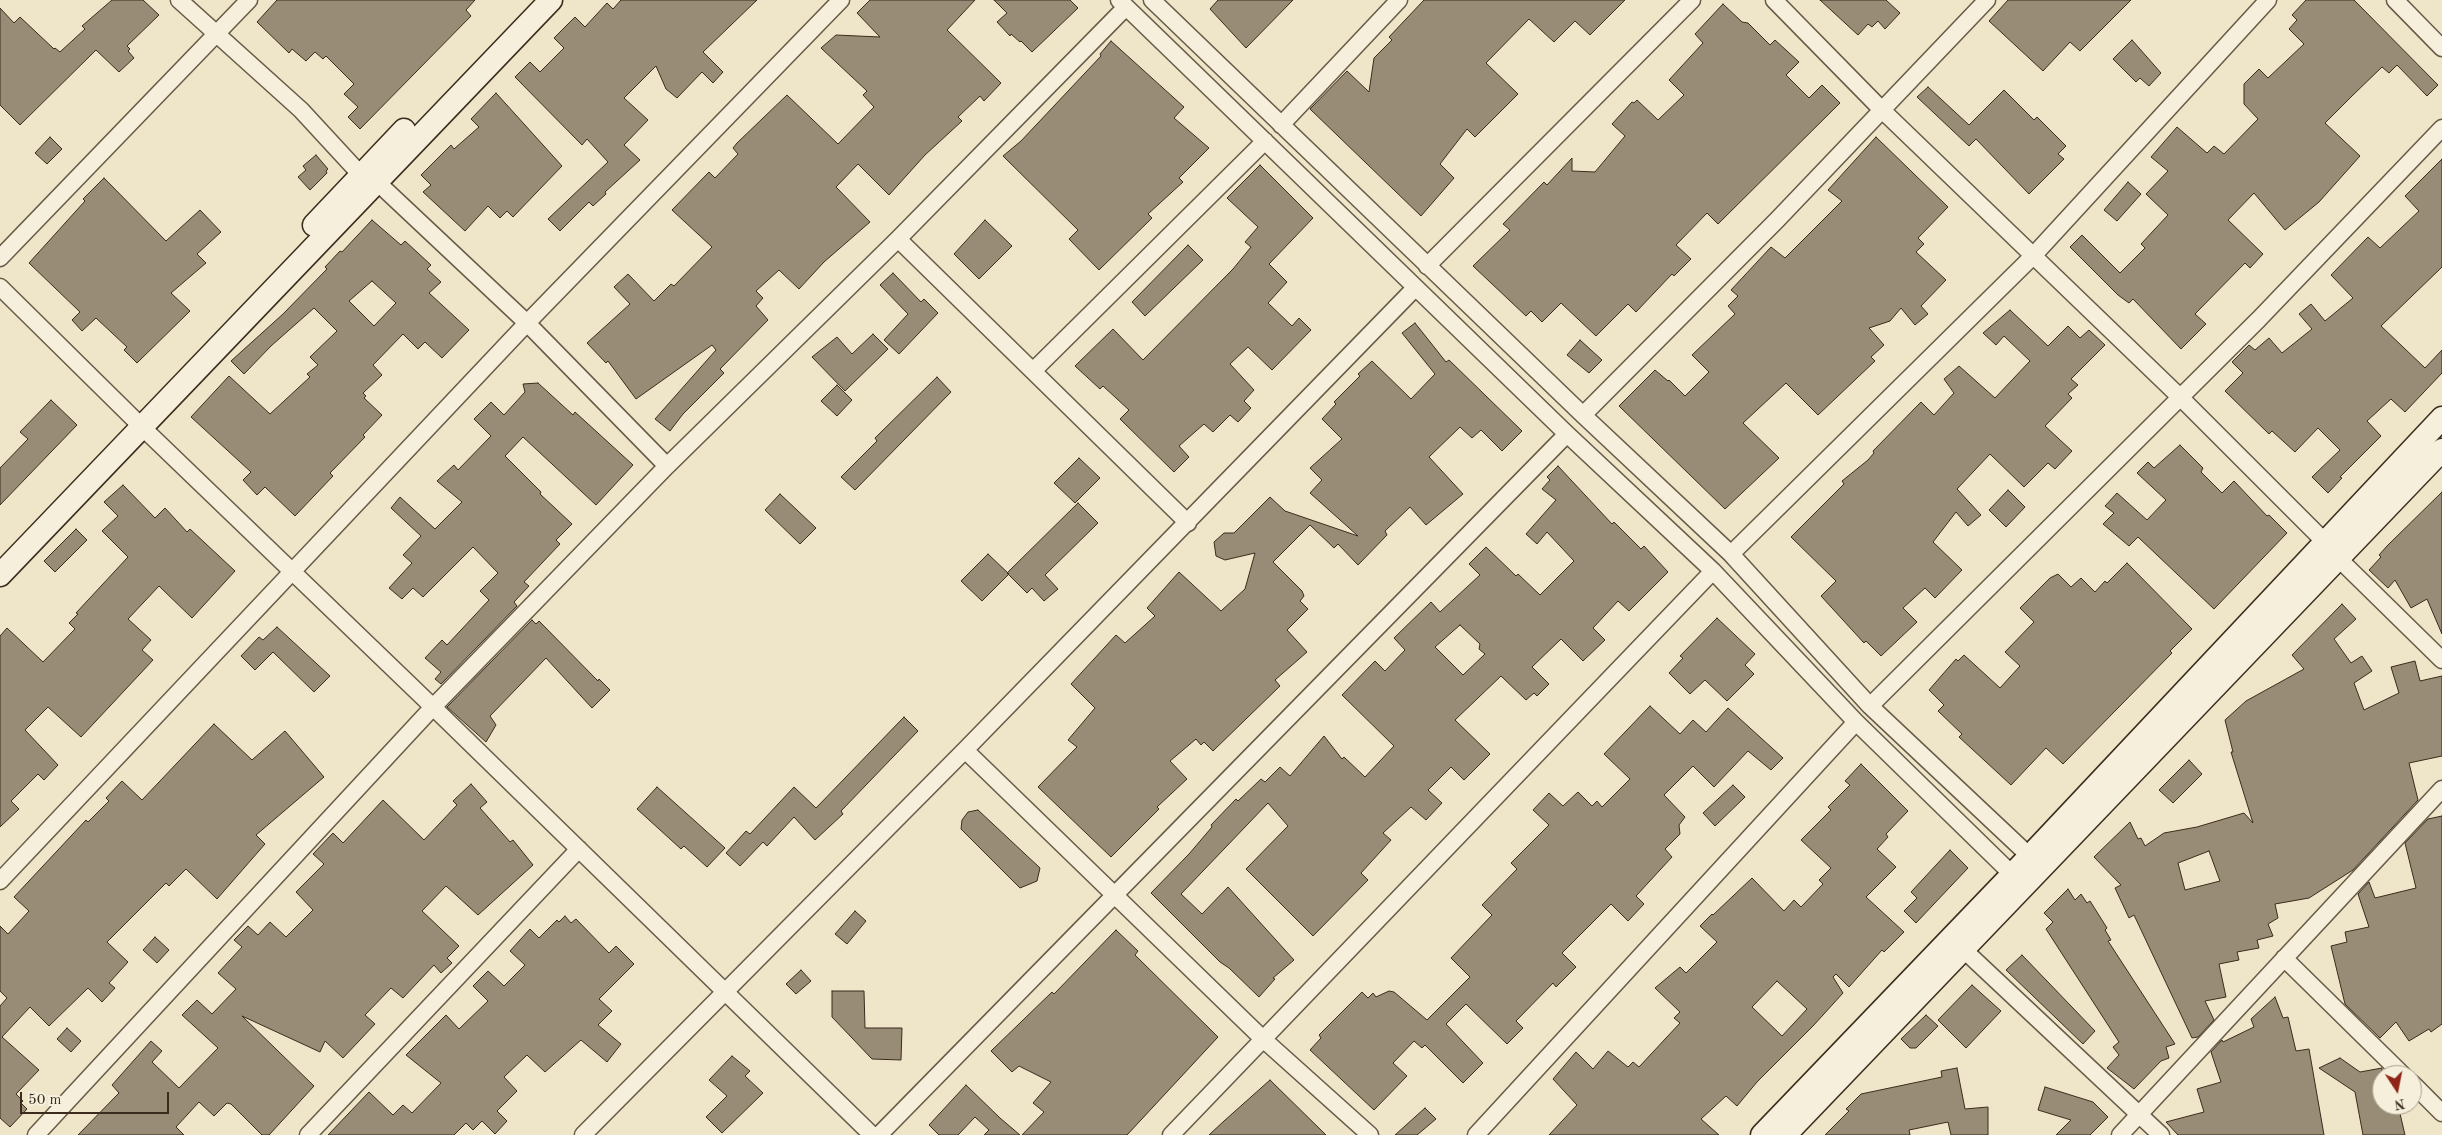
<!DOCTYPE html>
<html>
<head>
<meta charset="utf-8">
<style>
	body { margin:0 }
	#map { position:relative; width:2442px; height:1135px; overflow:hidden; background:#efe6c9; font-family:"Old Standard TT",serif }
	canvas { display:block }
	.north { position:absolute; left:2372px; top:1065px; width:50px; height:50px; box-sizing:border-box; background:#f5efdc; border:1px solid #aba18f; border-radius:50%; rotate:169deg; font-size:14px; font-weight:700; line-height:20px; text-align:center; color:#3b2b1c }
	.north::after { content:''; display:block; margin:auto; width:18px; height:22px; background:#8f2418; clip-path:polygon(50% 0,100% 100%,50% 72%,0 100%) }
	.scale { position:absolute; left:20px; top:1092px; width:149px; height:22px; box-sizing:border-box; border:2px solid #3b2b1c; border-top:0; padding-left:6px; font-size:15px; line-height:18px; white-space:nowrap; color:#3b2b1c; -webkit-text-stroke:4px #f5efdc; paint-order:stroke }
</style>
</head>
<body>
<div id="map">
<canvas width="2442" height="1135"></canvas>
<div class="north">N</div>
<div class="scale">50 m</div>
</div>
<script>
const ctx = document.querySelector('canvas').getContext('2d');
ctx.lineJoin = 'round';
function paint(path, color) {
  ctx.fillStyle = color;
  ctx.fill(path, 'evenodd');
}
function toPath(rows) {
  const path = new Path2D();
  for (const r of rows) {
    path.moveTo(r[0], r[1]);
    for (let i = 2; i < r.length; i += 2) path.lineTo(r[i], r[i + 1]);
  }
  return path;
}
function stroke(path, color, width, dash) {
  ctx.strokeStyle = color;
  ctx.lineWidth = width;
  ctx.lineCap = dash ? 'butt' : 'round';
  ctx.setLineDash(dash || []);
  ctx.stroke(path);
}
const building = toPath([
	[112,0,143,0,159,15,127,46,130,49,128,51,134,58,119,72,96,50,20,125,0,105,0,8,14,23,20,17,54,49,55,48,60,52,85,29,82,26,112,0],
	[277,0,475,0,466,10,471,16,360,129,348,117,358,107,344,94,354,84,326,56,323,59,315,52,306,61,292,49,289,53,257,22,277,0],
	[621,0,757,0,703,52,723,72,713,83,702,72,677,98,666,89,656,66,624,98,648,120,624,145,640,160,605,192,606,194,593,206,589,202,560,231,548,219,608,162,587,139,582,145,515,77,530,62,540,72,564,48,554,38,575,17,585,27,607,3,613,9,621,0],
	[870,0,975,0,947,30,1001,83,984,101,980,96,958,117,962,121,925,155,889,195,858,164,836,187,870,222,824,262,799,289,779,270,756,291,763,298,756,306,768,320,720,369,724,373,683,414,670,431,655,419,716,350,712,345,636,399,608,361,606,363,587,343,630,304,614,287,628,274,654,301,671,284,674,286,712,247,672,210,709,172,715,178,738,154,733,148,737,143,787,95,838,144,874,107,863,95,867,91,821,48,836,35,880,37,857,13,870,0],
	[994,0,1070,0,1078,8,1032,52,1021,41,1020,42,1011,34,1010,36,997,22,1007,13,994,0],
	[1218,0,1293,0,1246,48,1210,9,1218,0],
	[1424,0,1625,0,1590,35,1575,21,1554,42,1529,19,1486,63,1518,94,1475,137,1467,129,1440,164,1454,178,1421,216,1310,109,1347,71,1369,92,1374,58,1392,40,1389,37,1424,0],
	[1820,0,1886,0,1900,13,1885,29,1878,21,1872,27,1868,24,1858,35,1820,0],
	[2008,0,2131,0,2080,51,2070,42,2043,71,1989,21,2008,0],
	[2306,0,2354,0,2438,85,2427,96,2397,65,2389,73,2382,67,2352,96,2325,123,2360,156,2319,202,2285,230,2254,193,2228,220,2263,254,2250,268,2245,263,2195,314,2206,324,2181,349,2133,299,2129,303,2118,295,2070,247,2082,235,2120,273,2145,248,2141,244,2168,215,2146,194,2168,171,2151,157,2177,127,2207,153,2214,146,2224,154,2258,119,2244,104,2244,84,2259,69,2268,78,2304,44,2289,29,2297,20,2292,15,2306,0],
	[1723,4,1742,22,1748,23,1770,45,1775,40,1799,62,1786,75,1809,98,1822,85,1840,103,1718,224,1707,213,1676,245,1691,259,1674,276,1672,274,1636,312,1628,304,1596,336,1561,303,1542,322,1531,311,1526,316,1473,266,1510,230,1503,224,1544,182,1547,185,1572,158,1572,171,1595,172,1625,136,1612,124,1632,102,1634,103,1637,100,1658,120,1684,95,1669,80,1703,43,1695,34,1723,4],
	[2132,40,2161,73,2149,86,2140,78,2136,82,2113,59,2132,40],
	[1111,41,1184,107,1174,118,1209,148,1179,178,1183,182,1148,214,1152,218,1099,270,1069,239,1078,230,1003,156,1021,141,1101,56,1100,54,1111,41],
	[1928,87,1969,125,2004,90,2034,120,2037,117,2066,146,2058,154,2064,159,2029,194,1976,139,1969,146,1917,97,1928,87],
	[496,93,562,166,513,217,507,211,500,218,488,206,465,231,423,192,431,185,421,175,451,145,454,149,479,127,471,119,496,93],
	[50,137,62,149,47,164,35,153,50,137],
	[1876,137,1948,207,1918,238,1924,244,1916,252,1946,280,1921,306,1928,314,1915,325,1901,308,1890,321,1869,328,1884,345,1871,357,1875,361,1818,415,1786,383,1743,423,1779,458,1725,509,1619,406,1655,370,1668,381,1669,380,1685,396,1709,372,1692,355,1735,314,1728,306,1738,296,1731,290,1771,247,1785,258,1842,201,1828,190,1876,137],
	[316,155,328,169,326,171,327,173,310,190,298,177,306,170,303,166,316,155],
	[2442,159,2442,267,2381,326,2425,368,2442,350,2442,373,2405,412,2391,399,2367,421,2381,436,2340,477,2342,478,2328,493,2312,477,2340,450,2318,428,2295,452,2272,431,2269,434,2225,391,2243,373,2232,362,2249,345,2255,350,2269,338,2282,353,2312,329,2299,314,2311,304,2325,321,2353,298,2331,275,2368,237,2380,248,2419,211,2405,196,2442,159],
	[1260,165,1313,218,1269,264,1287,282,1268,303,1292,326,1299,318,1311,330,1272,370,1248,347,1230,364,1254,390,1244,401,1251,408,1238,422,1230,415,1213,432,1204,424,1179,446,1189,457,1174,472,1120,419,1129,410,1103,386,1100,389,1075,366,1113,329,1143,360,1233,269,1251,247,1245,242,1258,227,1227,198,1260,165],
	[104,178,166,241,200,210,221,232,197,254,206,263,171,293,190,311,137,363,124,350,127,347,96,318,82,331,72,320,80,312,29,263,85,201,83,199,104,178],
	[2128,182,2141,194,2117,221,2104,210,2128,182],
	[372,220,401,245,405,241,431,265,427,269,441,282,429,293,469,330,442,358,425,342,418,349,403,334,373,365,382,375,363,393,366,396,364,398,382,415,363,435,365,437,330,473,333,476,295,516,265,487,257,495,243,480,251,472,191,417,229,376,270,414,310,377,307,374,318,365,310,357,337,331,314,308,271,346,244,374,231,361,283,314,327,269,325,267,340,251,342,252,372,220],
	[372,281,396,303,374,326,349,301,372,281],
	[985,220,1012,246,979,279,954,254,985,220],
	[1188,245,1203,260,1145,316,1132,302,1188,245],
	[893,273,921,302,924,299,938,313,899,354,884,340,908,314,880,285,893,273],
	[2010,310,2048,346,2068,326,2080,338,2089,330,2105,345,2071,379,2078,385,2068,394,2072,398,2045,426,2072,451,2055,469,2048,463,2024,487,1990,454,1957,489,1981,515,1968,526,1956,512,1933,542,1962,570,1935,598,1925,588,1903,608,1917,622,1881,656,1866,641,1864,643,1821,596,1836,581,1791,537,1844,484,1842,481,1868,460,1874,453,1873,451,1921,402,1934,415,1954,393,1944,379,1959,366,1995,398,2030,361,2004,336,1996,345,1983,333,2010,310],
	[1415,323,1446,362,1449,360,1522,431,1502,451,1481,430,1472,438,1460,427,1429,457,1463,494,1426,525,1410,507,1385,531,1387,535,1358,565,1338,544,1334,548,1310,525,1273,562,1302,591,1304,596,1300,601,1308,609,1287,630,1307,652,1275,680,1280,686,1213,751,1204,742,1201,745,1196,739,1170,761,1187,779,1157,807,1159,809,1111,857,1038,787,1077,747,1068,740,1095,708,1071,684,1116,635,1125,643,1155,616,1147,608,1179,572,1221,611,1245,589,1255,553,1225,560,1216,556,1214,542,1224,533,1234,533,1270,497,1285,511,1358,536,1310,493,1322,480,1310,468,1342,439,1322,419,1336,404,1334,402,1360,376,1358,374,1372,361,1411,399,1435,374,1402,333,1415,323],
	[873,334,888,349,845,391,812,357,837,337,852,354,873,334],
	[1580,340,1602,360,1589,373,1567,355,1580,340],
	[937,377,951,392,855,490,841,477,877,441,875,438,937,377],
	[538,383,573,415,575,412,633,465,596,505,523,437,505,456,541,492,540,494,572,524,556,540,560,544,524,582,529,586,514,602,517,606,441,684,435,679,441,672,425,658,442,640,447,645,489,600,480,591,498,573,473,547,423,597,413,588,402,599,389,588,412,563,403,555,421,536,391,508,400,497,435,529,462,502,437,481,454,465,458,470,491,436,474,419,491,402,504,415,525,392,523,384,538,383],
	[837,385,852,400,837,416,821,401,837,385],
	[51,400,77,425,0,505,0,468,28,439,20,432,51,400],
	[2180,445,2203,468,2201,472,2222,493,2234,481,2267,516,2269,515,2287,533,2214,609,2138,537,2129,546,2103,524,2114,513,2105,506,2117,493,2147,520,2166,500,2137,473,2148,462,2154,468,2180,445],
	[1079,458,1100,478,1075,503,1054,483,1079,458],
	[1558,466,1612,524,1614,522,1641,549,1644,546,1668,572,1629,611,1618,601,1593,628,1605,640,1583,661,1561,639,1532,667,1549,684,1537,696,1534,693,1526,700,1501,676,1455,720,1490,754,1464,780,1451,767,1428,790,1442,803,1426,820,1411,807,1383,833,1391,840,1361,873,1368,880,1313,936,1246,869,1288,826,1268,803,1181,894,1202,914,1228,887,1294,960,1273,978,1275,979,1259,997,1229,968,1220,962,1151,893,1189,854,1212,827,1211,825,1236,799,1238,801,1261,779,1265,782,1280,767,1290,776,1324,736,1342,759,1344,757,1365,777,1394,746,1342,695,1375,661,1385,671,1405,650,1394,638,1431,602,1440,612,1480,575,1469,564,1486,547,1516,576,1518,574,1540,595,1574,561,1547,532,1537,544,1526,534,1556,500,1542,489,1550,480,1547,477,1558,466],
	[1460,625,1480,644,1479,649,1485,654,1463,675,1435,647,1460,625],
	[123,485,155,518,165,508,187,532,190,529,235,571,192,618,159,586,128,619,151,640,142,650,153,660,81,737,48,707,25,730,58,765,44,780,38,774,11,801,19,809,0,827,0,636,7,628,43,662,75,629,69,623,78,614,76,613,128,557,102,531,118,516,104,502,123,485],
	[2008,490,2025,507,2006,527,1989,510,2008,490],
	[2442,492,2442,634,2427,599,2411,608,2395,580,2388,588,2369,570,2381,557,2379,555,2387,546,2442,492],
	[780,494,816,528,800,544,765,510,780,494],
	[1078,503,1098,523,1045,575,1058,589,1044,601,1032,588,1027,593,1007,573,1078,503],
	[76,529,87,540,55,572,44,561,76,529],
	[988,554,1009,574,982,601,961,581,988,554],
	[2127,563,2192,629,2170,651,2172,653,2063,764,2046,748,2011,785,1959,737,1962,734,1938,711,1944,705,1929,690,1956,659,1958,661,1964,655,2000,688,2020,666,2005,652,2034,622,2020,608,2050,578,2058,574,2071,587,2081,578,2095,592,2105,581,2107,583,2127,563],
	[2342,604,2356,619,2334,639,2351,663,2362,656,2372,671,2354,683,2364,710,2399,693,2391,667,2415,661,2420,681,2442,676,2442,756,2409,763,2418,800,2353,870,2309,898,2275,904,2278,918,2268,924,2273,936,2257,940,2259,948,2237,952,2239,960,2219,964,2226,997,2205,1001,2214,1020,2198,1037,2192,1038,2134,915,2129,918,2115,888,2121,885,2094,857,2130,822,2138,839,2141,838,2145,846,2164,833,2197,827,2244,813,2253,823,2231,752,2233,752,2225,720,2246,701,2304,669,2292,655,2342,604],
	[2209,851,2220,881,2185,890,2178,863,2209,851],
	[1717,618,1755,654,1745,665,1754,674,1727,701,1705,680,1690,694,1669,673,1683,658,1680,656,1717,618],
	[532,620,536,624,539,621,598,681,599,679,610,690,592,708,546,658,490,716,496,725,486,742,447,707,532,620],
	[277,627,330,676,314,692,273,652,255,670,241,656,259,637,263,640,277,627],
	[1650,706,1680,734,1693,720,1706,732,1728,708,1783,758,1771,770,1748,751,1714,787,1693,766,1664,795,1685,817,1679,825,1680,834,1665,849,1672,857,1636,896,1644,904,1628,921,1611,904,1562,953,1576,967,1556,987,1553,983,1516,1021,1523,1028,1507,1044,1466,1004,1446,1024,1483,1063,1463,1083,1425,1045,1422,1048,1414,1041,1393,1063,1407,1076,1374,1110,1310,1050,1321,1038,1319,1035,1362,992,1368,998,1373,993,1376,997,1389,991,1394,992,1427,1020,1470,977,1451,958,1492,915,1482,905,1517,869,1511,863,1549,825,1533,810,1549,793,1563,806,1578,792,1592,806,1597,801,1602,807,1630,779,1604,754,1650,706],
	[904,717,918,731,841,811,843,814,815,840,794,817,767,846,763,842,740,866,726,853,746,831,750,834,794,787,816,808,904,717],
	[214,724,252,760,285,731,324,777,256,835,265,844,217,899,186,869,169,886,166,883,107,942,128,962,109,983,115,988,102,1002,88,988,49,1026,30,1007,2,1037,39,1070,16,1094,23,1101,21,1103,27,1109,10,1127,0,1118,0,1006,7,998,0,991,0,926,8,934,29,911,14,897,86,820,88,822,109,801,106,798,122,781,142,800,214,724],
	[2189,760,2202,774,2173,803,2159,790,2189,760],
	[1861,764,1908,811,1886,834,1888,837,1877,849,1896,867,1866,897,1904,932,1884,952,1882,950,1849,987,1836,974,1833,977,1843,993,1813,1026,1757,1082,1737,1106,1726,1096,1701,1119,1719,1135,1549,1135,1577,1105,1553,1079,1576,1052,1593,1069,1608,1051,1628,1067,1633,1062,1639,1067,1680,1023,1674,1018,1680,1012,1655,988,1680,967,1686,973,1717,942,1700,926,1712,914,1713,915,1752,878,1784,911,1794,900,1801,907,1823,884,1819,880,1831,868,1801,840,1831,810,1828,807,1850,785,1845,781,1861,764],
	[1777,981,1807,1009,1782,1036,1752,1007,1777,981],
	[471,784,487,802,480,808,510,842,513,840,533,865,478,915,446,886,422,911,459,946,447,958,452,963,441,973,434,965,403,998,391,988,365,1015,375,1024,343,1058,325,1041,320,1052,242,1016,314,1086,269,1135,262,1135,231,1104,227,1103,214,1116,199,1102,176,1127,184,1135,78,1135,119,1093,112,1085,151,1041,162,1051,152,1062,179,1088,218,1048,182,1015,197,1000,212,1014,236,989,218,973,242,947,234,940,248,926,258,935,270,922,286,937,313,910,296,892,324,864,313,854,333,833,343,843,383,800,424,840,457,805,453,801,471,784],
	[1733,785,1745,797,1715,826,1703,813,1733,785],
	[657,787,725,848,707,867,684,846,681,849,637,809,657,787],
	[978,810,1040,868,1037,881,1020,888,961,829,962,820,968,812,978,810],
	[2442,816,2442,1024,2431,1032,2429,1029,2409,1041,2396,1022,2380,1038,2345,1004,2331,946,2347,942,2345,932,2369,927,2358,894,2369,882,2375,898,2416,888,2405,843,2428,819,2442,816],
	[1950,850,1968,868,1916,923,1904,911,1917,898,1911,892,1950,850],
	[2068,889,2075,900,2081,894,2087,903,2090,901,2107,928,2105,930,2111,940,2108,941,2175,1044,2166,1047,2169,1058,2161,1061,2134,1089,2107,1068,2119,1055,2113,1047,2119,1042,2046,929,2053,922,2044,913,2068,889],
	[855,911,866,921,847,944,835,934,855,911],
	[565,916,571,923,576,919,609,953,616,946,634,964,599,999,612,1011,598,1025,621,1044,607,1062,581,1040,545,1072,527,1055,504,1077,517,1091,497,1111,507,1121,495,1134,482,1121,473,1130,466,1123,454,1135,328,1135,369,1092,393,1115,403,1105,412,1113,441,1083,406,1055,446,1015,459,1029,488,1001,473,986,488,971,504,986,525,965,510,951,530,929,539,938,557,920,559,922,565,916],
	[1116,930,1138,951,1135,955,1218,1037,1127,1135,1022,1135,1044,1112,1033,1103,1051,1082,1019,1066,1012,1072,991,1051,1052,992,1054,994,1116,930],
	[155,937,169,950,157,963,143,950,155,937],
	[2022,955,2095,1031,2083,1044,2006,970,2022,955],
	[801,970,811,981,796,994,786,984,801,970],
	[1972,985,2001,1011,1966,1048,1938,1020,1972,985],
	[832,991,864,991,865,1028,902,1028,901,1060,872,1059,832,1017,832,991],
	[2275,997,2283,1018,2288,1017,2296,1051,2309,1049,2324,1135,2178,1135,2166,1122,2204,1112,2197,1089,2221,1082,2211,1052,2222,1040,2223,1042,2254,1027,2251,1019,2275,997],
	[1926,1015,1938,1026,1916,1048,1910,1048,1901,1039,1926,1015],
	[67,1028,81,1041,71,1052,57,1039,67,1028],
	[732,1056,750,1071,745,1076,763,1093,722,1133,706,1117,727,1096,709,1080,732,1056],
	[2340,1058,2360,1072,2382,1068,2382,1105,2398,1105,2405,1135,2363,1135,2355,1092,2319,1068,2340,1058],
	[1957,1068,1965,1109,1988,1107,1988,1135,1951,1135,1948,1122,1909,1130,1910,1135,1825,1135,1849,1111,1846,1109,1861,1094,1942,1077,1941,1071,1957,1068],
	[1270,1080,1326,1135,1209,1135,1224,1121,1270,1080],
	[966,1085,1000,1118,1020,1135,984,1135,989,1130,975,1117,958,1135,939,1135,929,1125,966,1085],
	[2045,1087,2093,1102,2108,1117,2090,1135,2056,1135,2071,1120,2038,1110,2045,1087],
	[1425,1108,1436,1119,1417,1135,1395,1135,1425,1108]
]);
paint(building, '#998c76');
stroke(building, '#3b2b1c', 1);
const street = toPath([
	[179,0,301,110,361,175],
	[1119,0,1567,434,1713,571,1856,722,2019,881],
	[1152,0,1583,415,1731,554,1870,706,2038,864],
	[1774,0,1882,110,2181,398,2324,541],
	[2395,0,2442,48],
	[1281,125,1399,0],
	[377,182,527,323,667,466],
	[898,239,1188,523],
	[0,258,249,0],
	[1427,266,1692,0],
	[0,287,142,427,433,707,872,1135],
	[1033,371,1265,141],
	[1583,415,1777,220,1987,0],
	[1731,554,2033,256,2268,0],
	[2339,559,2442,660],
	[1870,706,2259,319,2442,128],
	[965,750,1263,1039,1370,1135],
	[0,881,527,323,841,0],
	[1964,950,2161,1135],
	[2284,958,2403,1075],
	[2412,1083,2442,1113],
	[36,1135,433,707,667,466,898,239,1126,7],
	[308,1135,579,849],
	[583,1135,965,750,1415,288],
	[879,1135,1567,434],
	[1171,1135,1713,571],
	[1476,1135,1856,722],
	[2120,1135,2442,789]
]);
const secondary = toPath([
	[314,225,404,130],
	[0,575,551,0],
	[1762,1135,2030,856,2442,418],
	[1785,1135,2442,450]
]);
stroke(street, '#685a47', 19);
stroke(secondary, '#3b2b1c', 25);
stroke(street, '#f5efdc', 16);
stroke(secondary, '#f5efdc', 22);
</script>
</body>
</html>
